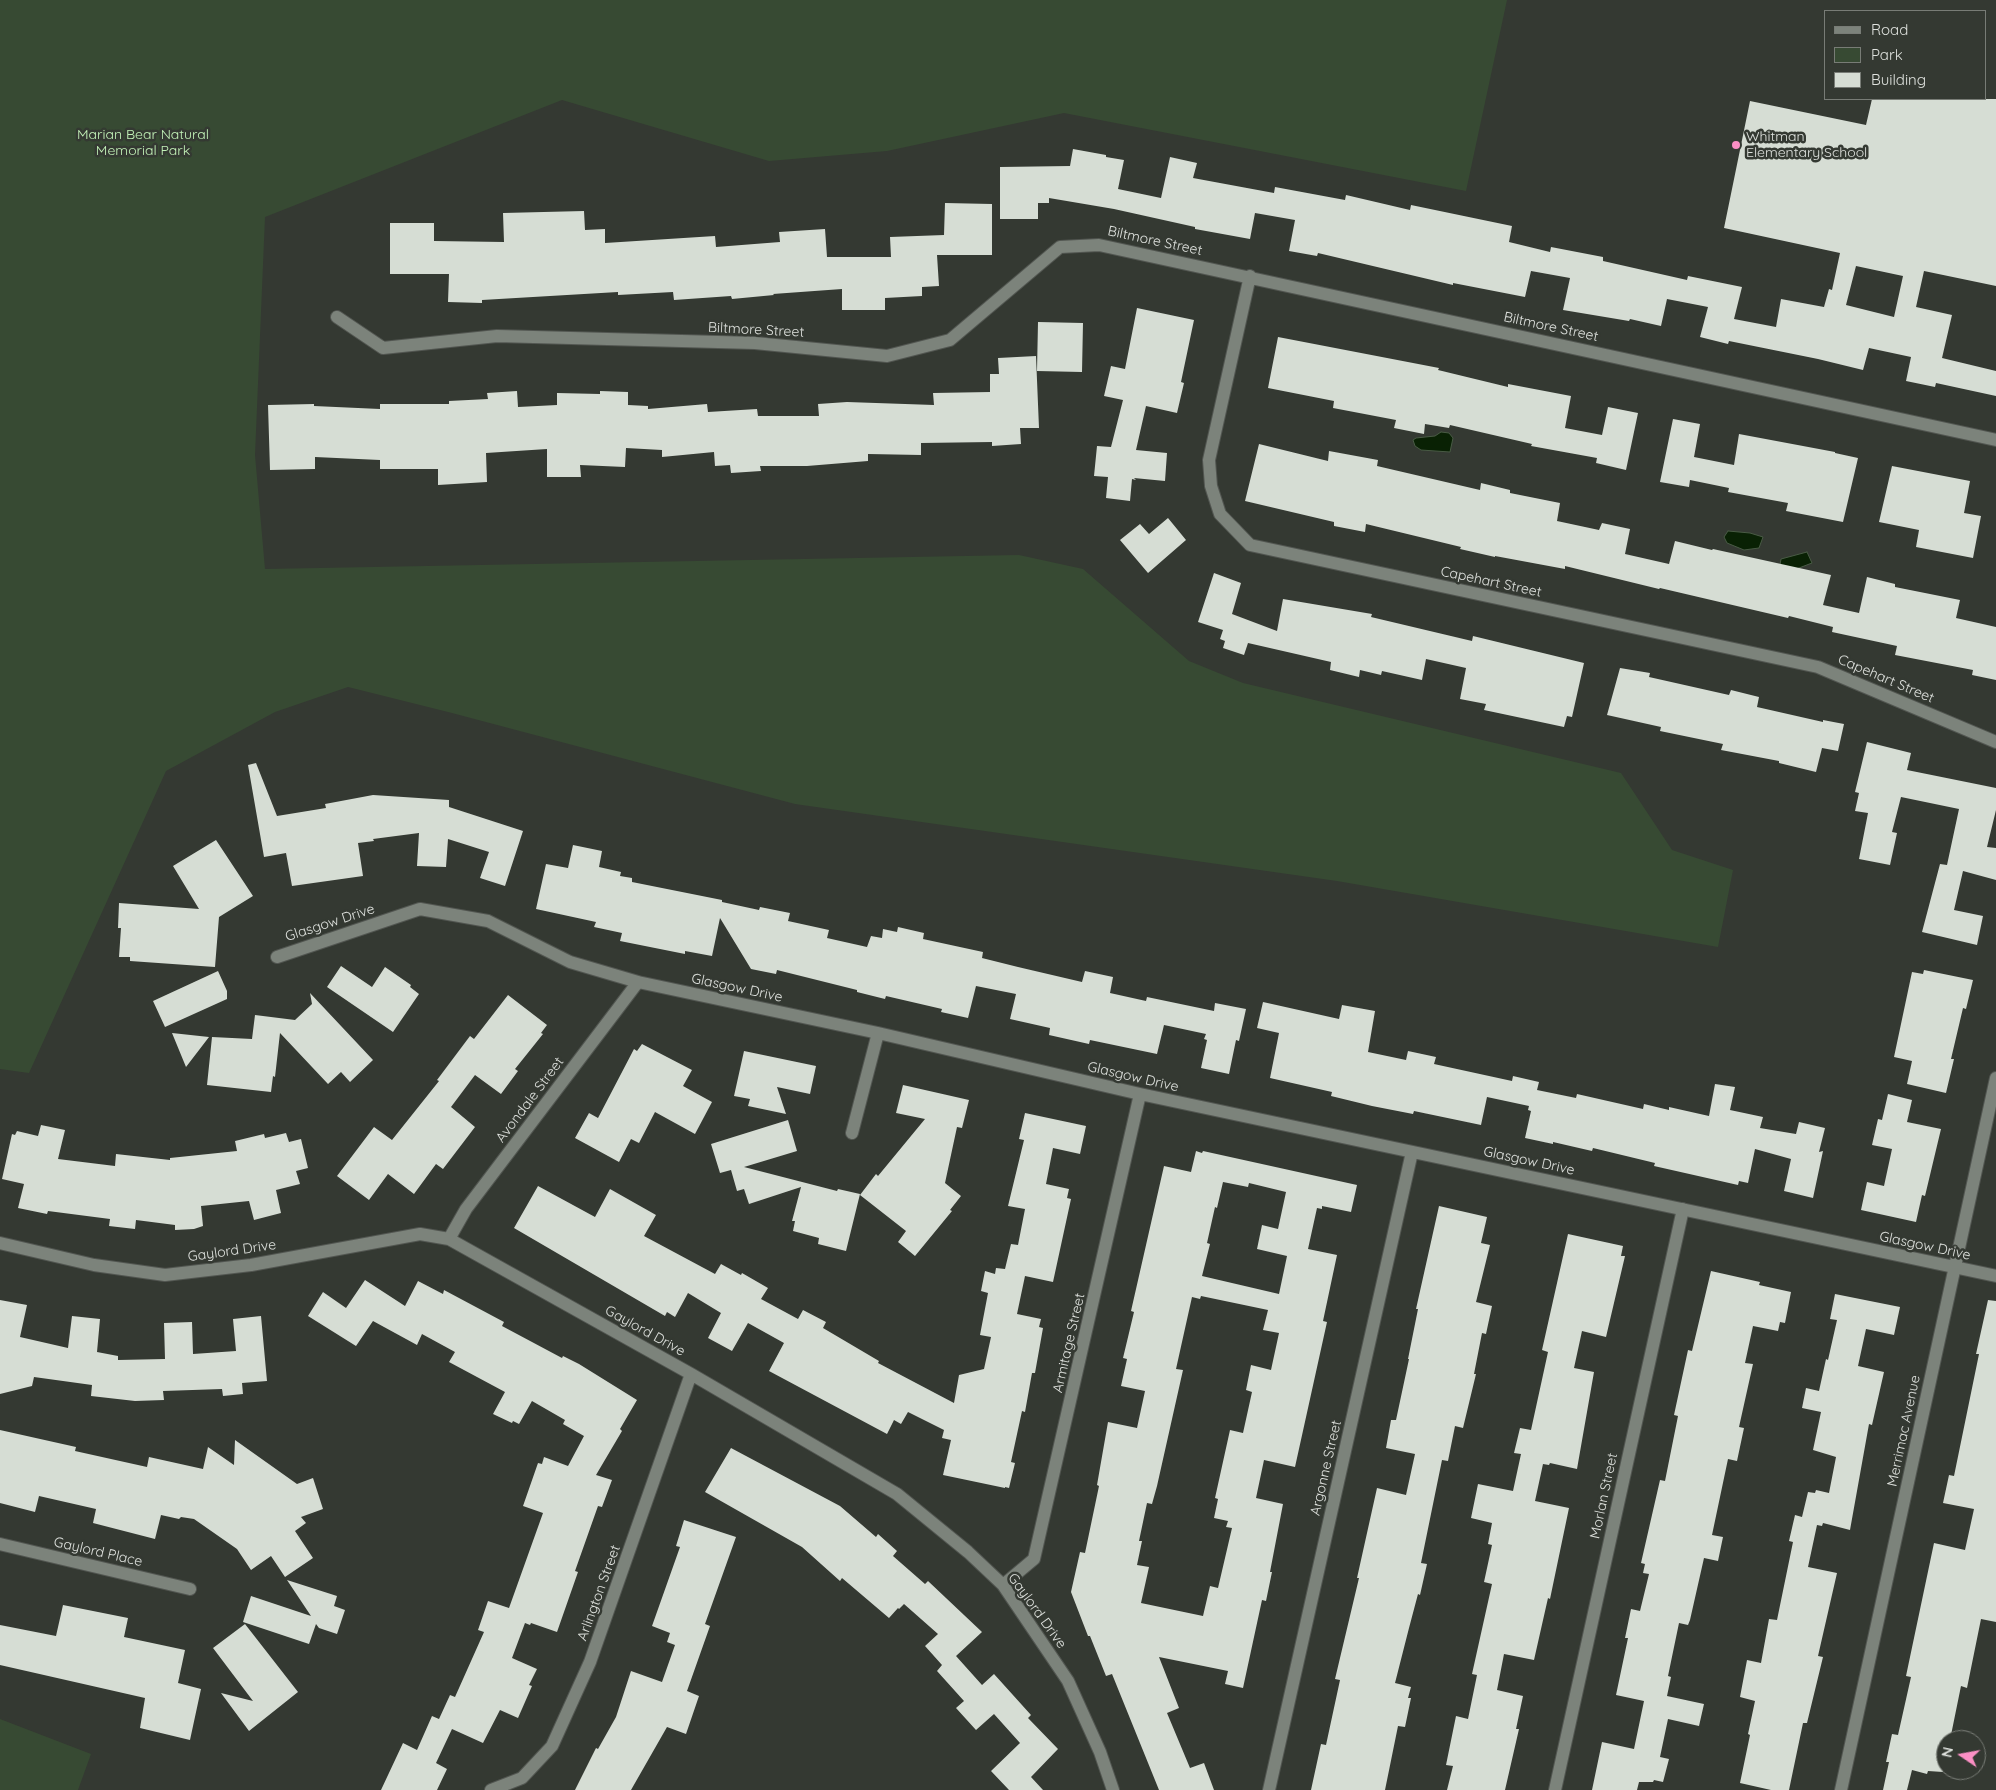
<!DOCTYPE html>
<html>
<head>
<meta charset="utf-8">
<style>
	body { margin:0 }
	#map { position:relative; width:1996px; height:1790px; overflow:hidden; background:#343932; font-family:Quicksand,sans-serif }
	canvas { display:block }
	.legend { position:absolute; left:1824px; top:10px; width:162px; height:90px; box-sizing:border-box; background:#343932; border:1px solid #787c76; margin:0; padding:6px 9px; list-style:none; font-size:15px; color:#dee1dd }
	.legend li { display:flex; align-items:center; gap:10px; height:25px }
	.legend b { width:25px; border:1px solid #787c76 }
	.north { position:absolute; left:1936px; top:1730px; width:50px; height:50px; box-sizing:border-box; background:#343932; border:1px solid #787c76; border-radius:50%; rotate:282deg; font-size:14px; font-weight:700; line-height:20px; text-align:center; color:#dee1dd }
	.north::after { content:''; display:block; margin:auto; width:18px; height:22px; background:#fb8fc4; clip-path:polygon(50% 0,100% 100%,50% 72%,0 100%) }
</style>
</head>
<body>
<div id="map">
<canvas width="1996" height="1790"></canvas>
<ul class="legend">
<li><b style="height:6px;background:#7c837b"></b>Road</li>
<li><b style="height:14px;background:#374a33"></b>Park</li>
<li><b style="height:14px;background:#d6ddd4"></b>Building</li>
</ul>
<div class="north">N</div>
</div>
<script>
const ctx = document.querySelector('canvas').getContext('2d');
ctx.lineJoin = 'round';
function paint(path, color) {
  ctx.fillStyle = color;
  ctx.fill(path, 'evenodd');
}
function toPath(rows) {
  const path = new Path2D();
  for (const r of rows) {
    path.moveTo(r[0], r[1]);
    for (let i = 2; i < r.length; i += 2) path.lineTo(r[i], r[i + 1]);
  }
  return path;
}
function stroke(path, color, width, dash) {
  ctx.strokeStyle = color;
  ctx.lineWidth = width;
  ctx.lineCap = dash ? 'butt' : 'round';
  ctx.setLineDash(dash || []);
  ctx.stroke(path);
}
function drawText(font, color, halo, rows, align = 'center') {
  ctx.font = font + ' Quicksand,sans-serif';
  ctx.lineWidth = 5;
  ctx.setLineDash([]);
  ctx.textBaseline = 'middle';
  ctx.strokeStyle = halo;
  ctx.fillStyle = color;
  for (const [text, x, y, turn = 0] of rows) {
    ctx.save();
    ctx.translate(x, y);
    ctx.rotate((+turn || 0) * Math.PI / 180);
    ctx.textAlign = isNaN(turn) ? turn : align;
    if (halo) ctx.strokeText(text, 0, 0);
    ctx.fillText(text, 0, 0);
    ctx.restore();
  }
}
paint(toPath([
	[0,0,1507,0,1466,191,1064,113,887,151,769,161,562,100,265,217,255,455,265,569,1019,555,1083,569,1189,661,1243,683,1621,773,1672,850,1733,870,1718,947,1337,881,795,804,452,713,348,687,275,712,166,771,29,1073,0,1069],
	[0,1719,91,1754,78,1790,0,1790]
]), '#374a33');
const water = toPath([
	[1441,432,1449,433,1453,438,1450,452,1421,450,1415,446,1413,440,1416,438,1435,436,1441,432],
	[1728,531,1750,533,1763,537,1759,548,1744,550,1727,543,1724,537,1728,531],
	[1807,552,1812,563,1778,576,1781,559,1807,552]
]);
paint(water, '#092104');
stroke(water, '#495b45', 1);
paint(toPath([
	[1872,99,1996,99,1996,286,1924,271,1916,307,1952,315,1942,358,1996,371,1996,396,1936,383,1935,387,1906,381,1911,357,1869,348,1863,370,1818,359,1729,341,1728,344,1700,337,1708,307,1667,299,1661,326,1630,319,1629,321,1563,310,1570,278,1531,271,1525,297,1453,283,1453,285,1318,253,1317,256,1289,251,1295,220,1255,213,1250,239,1195,229,1195,227,1114,209,1049,198,1049,203,1038,203,1038,219,1000,219,1000,167,1070,166,1073,149,1106,155,1106,157,1124,160,1118,189,1161,198,1170,157,1197,163,1193,178,1274,193,1275,187,1345,200,1346,195,1410,210,1411,205,1512,226,1509,242,1550,252,1551,247,1603,257,1603,261,1687,280,1688,276,1742,287,1734,319,1776,327,1781,299,1824,307,1829,289,1832,290,1840,253,1724,228,1750,101,1866,125],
	[1856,266,1903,276,1894,317,1846,305],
	[945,203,992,204,992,255,937,255,939,286,922,287,922,296,885,298,885,310,842,310,842,289,773,294,774,295,732,299,731,296,674,300,673,292,618,295,618,292,482,300,482,303,448,302,449,274,390,274,390,223,434,223,434,241,504,242,503,213,584,211,585,230,605,229,605,243,715,236,716,247,780,242,779,232,825,229,827,257,891,257,890,237,944,235],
	[1137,308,1194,320,1181,382,1184,383,1177,413,1146,406,1136,450,1167,453,1165,481,1134,478,1136,480,1132,479,1130,501,1106,498,1108,477,1094,476,1097,446,1111,447,1123,400,1104,396,1111,366,1125,369],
	[1038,322,1083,323,1082,372,1037,371],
	[1278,337,1439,368,1438,370,1508,387,1508,384,1571,396,1565,428,1602,435,1608,407,1638,413,1626,470,1596,463,1597,458,1531,446,1532,444,1450,425,1449,428,1425,424,1424,434,1394,428,1396,420,1333,408,1334,401,1268,388],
	[1036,356,1039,428,1020,428,1021,444,992,446,992,442,921,443,921,455,868,454,868,461,807,466,760,466,761,471,731,473,730,465,715,466,714,452,662,457,662,450,626,448,625,467,580,465,581,477,547,477,547,449,486,453,487,482,438,485,438,469,380,469,380,460,315,457,315,469,270,470,268,405,314,404,314,406,380,409,380,404,449,404,449,401,488,399,487,393,517,391,518,407,557,405,557,393,600,394,600,391,628,392,628,405,648,406,648,409,707,404,708,412,757,409,758,416,819,416,818,404,847,402,934,405,933,393,990,392,990,374,999,374,998,358],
	[1673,419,1700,424,1694,457,1734,465,1739,434,1835,452,1835,453,1858,458,1843,522,1786,511,1788,503,1728,492,1729,488,1690,480,1689,487,1660,482],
	[1259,444,1328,461,1329,451,1378,460,1377,466,1480,490,1481,483,1510,490,1510,493,1560,503,1557,521,1599,530,1602,523,1630,529,1625,554,1669,564,1675,541,1712,550,1713,549,1831,575,1823,605,1859,613,1867,577,1895,584,1895,587,1960,600,1956,618,1996,627,1996,680,1972,675,1973,670,1895,655,1897,646,1832,632,1833,627,1789,616,1788,618,1660,588,1659,589,1565,566,1565,569,1495,556,1495,557,1460,549,1461,547,1366,524,1365,532,1334,526,1334,522,1245,501],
	[1892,466,1970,481,1964,513,1981,516,1973,558,1916,547,1919,530,1879,522],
	[1168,518,1186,540,1148,573,1120,540,1140,524,1149,534],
	[1214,573,1241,583,1232,614,1277,631,1283,599,1372,614,1371,617,1472,641,1473,636,1584,663,1572,717,1567,716,1564,727,1484,710,1486,704,1460,699,1466,668,1426,659,1422,680,1382,671,1381,675,1360,670,1359,677,1330,670,1331,662,1248,643,1244,655,1223,648,1225,641,1220,639,1223,630,1198,622],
	[1620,668,1650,673,1649,677,1729,695,1731,690,1759,697,1757,707,1823,722,1823,720,1844,724,1838,751,1822,748,1816,772,1779,763,1779,761,1721,750,1723,744,1660,731,1661,727,1607,715],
	[1867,742,1911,753,1907,770,1996,788,1996,810,1987,847,1996,848,1996,880,1963,871,1954,910,1983,916,1977,945,1922,932,1940,864,1947,865,1959,809,1901,797,1892,832,1897,833,1890,865,1859,859,1868,813,1855,811,1859,793,1855,792],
	[256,763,277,816,326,808,325,804,373,795,449,800,449,807,523,831,505,886,480,878,489,852,448,839,446,867,417,866,419,833,373,839,374,841,358,843,363,876,292,886,286,853,264,857,248,765],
	[216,840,253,896,219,917,215,967,130,961,130,957,119,957,121,928,118,928,119,903,199,909,173,866],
	[573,845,602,851,599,867,621,872,620,876,632,878,632,882,722,900,722,902,759,910,760,907,790,913,788,921,829,930,827,938,867,947,871,936,882,938,883,929,897,932,898,927,924,933,923,939,983,952,982,958,1018,967,1082,982,1085,971,1113,977,1110,993,1146,1001,1147,997,1214,1011,1215,1003,1246,1009,1239,1041,1236,1040,1229,1074,1201,1068,1207,1040,1204,1039,1206,1034,1164,1025,1157,1054,1090,1040,1089,1044,1049,1035,1050,1028,1010,1019,1016,994,976,986,968,1018,941,1012,942,1009,886,996,885,999,857,992,857,990,777,970,776,974,751,969,720,918,712,956,685,951,685,954,620,941,622,933,594,927,596,922,536,909,546,864,568,868],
	[341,966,372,987,385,967,411,985,410,987,419,994,393,1032,327,987],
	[1924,970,1973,980,1966,1009,1963,1008,1951,1059,1954,1059,1946,1093,1907,1084,1912,1061,1894,1057,1912,972,1923,974],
	[218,971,227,991,227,999,165,1027,153,1001],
	[310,993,373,1060,350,1082,341,1072,328,1084,280,1033,275,1077,273,1076,271,1092,207,1085,212,1037,252,1039,255,1015,295,1020,312,1004],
	[508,995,547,1025,541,1033,543,1034,515,1069,518,1071,501,1094,475,1075,451,1107,475,1127,443,1169,436,1164,414,1194,388,1174,369,1200,337,1176,374,1127,392,1140,439,1081,437,1080,470,1036,474,1039],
	[1263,1002,1339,1019,1342,1005,1375,1011,1368,1052,1406,1060,1408,1051,1436,1057,1434,1064,1512,1081,1513,1076,1539,1082,1537,1090,1576,1098,1577,1094,1643,1109,1644,1104,1669,1110,1669,1107,1709,1116,1715,1084,1735,1087,1730,1110,1763,1117,1760,1128,1796,1134,1799,1122,1825,1128,1819,1152,1823,1151,1813,1198,1784,1191,1791,1159,1755,1149,1748,1183,1739,1181,1738,1185,1654,1166,1655,1163,1593,1148,1592,1151,1553,1142,1553,1144,1525,1138,1531,1111,1528,1110,1529,1106,1487,1097,1481,1125,1414,1111,1413,1114,1372,1106,1331,1096,1332,1092,1270,1078,1279,1033,1257,1028],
	[172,1033,209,1037,186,1067],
	[642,1044,692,1070,683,1086,712,1102,695,1134,655,1112,639,1143,631,1139,619,1162,575,1138,589,1113,598,1118,634,1049,637,1051],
	[744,1051,816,1066,810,1094,777,1087,786,1114,748,1106,750,1099,734,1096],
	[903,1085,969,1100,962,1128,957,1127,945,1183,961,1196,950,1210,952,1211,915,1256,898,1242,906,1231,860,1195,876,1174,878,1176,925,1119,896,1113],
	[1888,1094,1912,1100,1907,1122,1941,1129,1925,1196,1922,1195,1916,1222,1861,1210,1867,1182,1884,1186,1892,1149,1872,1145,1878,1119,1882,1120],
	[1025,1113,1086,1126,1080,1154,1053,1148,1046,1184,1069,1189,1067,1198,1071,1199,1053,1282,1025,1276,1017,1314,1041,1319,1039,1327,1043,1328,1035,1373,1032,1373,1025,1412,1022,1411,1011,1462,1015,1463,1009,1488,1005,1487,1005,1488,943,1475,951,1440,942,1438,944,1430,908,1412,901,1424,894,1420,887,1434,769,1371,784,1343,748,1323,732,1351,708,1338,721,1313,688,1293,675,1317,667,1312,665,1316,514,1228,538,1186,595,1217,610,1189,656,1215,644,1236,715,1274,721,1264,741,1275,742,1273,768,1288,761,1299,798,1319,803,1310,826,1322,823,1328,879,1361,878,1363,954,1403,959,1375,984,1369,991,1337,980,1335,988,1293,981,1291,985,1271,995,1274,996,1268,1005,1269,1011,1244,1018,1245,1025,1209,1008,1206,1024,1140,1019,1139],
	[788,1120,797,1151,744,1167,837,1191,838,1189,860,1194,846,1251,818,1244,819,1238,793,1231,795,1221,792,1221,801,1187,749,1204,744,1189,737,1191,731,1170,720,1173,711,1144],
	[41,1125,65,1130,58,1159,115,1166,116,1154,170,1160,170,1158,237,1151,235,1141,264,1134,265,1138,286,1133,289,1142,301,1139,308,1168,296,1171,300,1184,276,1190,281,1213,254,1220,249,1201,201,1206,203,1226,194,1229,175,1230,175,1225,136,1220,135,1229,109,1226,110,1219,48,1211,47,1214,18,1208,24,1184,2,1179,12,1134,15,1135,17,1131,38,1136],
	[1196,1151,1202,1153,1203,1151,1357,1185,1351,1212,1322,1206,1322,1209,1317,1208,1308,1249,1337,1255,1323,1321,1327,1322,1295,1467,1264,1460,1256,1498,1283,1504,1270,1572,1272,1572,1266,1601,1262,1600,1243,1688,1225,1684,1228,1671,1159,1657,1179,1708,1167,1713,1190,1768,1204,1763,1214,1790,1159,1790,1112,1674,1106,1676,1090,1636,1088,1636,1071,1592,1080,1552,1085,1553,1099,1486,1097,1485,1108,1422,1137,1428,1145,1391,1121,1386,1127,1359,1123,1358,1134,1312,1131,1311,1164,1166,1191,1172],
	[1223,1182,1248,1187,1249,1183,1286,1192,1278,1229,1262,1225,1257,1249,1287,1256,1279,1294,1202,1276,1210,1244,1207,1243,1215,1207,1217,1208],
	[1201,1296,1268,1310,1263,1330,1279,1333,1271,1370,1251,1365,1246,1390,1252,1392,1243,1433,1230,1430,1215,1498,1218,1499,1214,1518,1228,1521,1226,1527,1232,1528,1218,1588,1210,1586,1203,1616,1141,1603,1149,1567,1137,1565,1142,1541,1139,1541,1147,1503,1152,1504,1157,1486,1183,1370,1176,1369,1192,1297,1200,1299],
	[1439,1206,1487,1217,1481,1243,1490,1245,1476,1302,1492,1306,1486,1334,1482,1333,1474,1374,1476,1374,1463,1428,1455,1426,1448,1461,1442,1460,1421,1563,1427,1564,1420,1595,1418,1594,1409,1628,1395,1683,1411,1687,1408,1698,1411,1698,1405,1727,1398,1726,1385,1790,1311,1790,1321,1744,1326,1745,1340,1680,1335,1679,1359,1578,1357,1578,1377,1488,1406,1495,1415,1454,1386,1448,1391,1420,1396,1420,1409,1359,1408,1359,1418,1309,1416,1309],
	[1568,1234,1623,1246,1621,1256,1625,1256,1606,1337,1582,1331,1574,1368,1594,1372,1577,1469,1550,1463,1549,1465,1543,1464,1535,1501,1569,1508,1550,1599,1548,1598,1534,1660,1504,1654,1497,1690,1523,1696,1516,1729,1519,1729,1505,1790,1447,1790,1453,1766,1446,1765,1456,1716,1468,1719,1477,1675,1472,1674,1492,1584,1484,1582,1492,1545,1488,1544,1492,1523,1471,1518,1478,1484,1513,1491,1521,1454,1514,1453,1520,1428,1531,1430,1548,1352,1542,1350],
	[1711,1271,1760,1282,1759,1285,1791,1292,1785,1323,1780,1322,1778,1331,1753,1326,1745,1363,1753,1364,1739,1427,1744,1428,1737,1461,1728,1459,1712,1535,1723,1537,1718,1561,1704,1558,1690,1620,1688,1625,1679,1623,1668,1676,1671,1677,1667,1696,1704,1704,1699,1726,1668,1719,1660,1757,1669,1759,1663,1782,1654,1780,1653,1782,1639,1782,1637,1790,1592,1790,1602,1742,1634,1749,1644,1701,1616,1695,1628,1638,1625,1638,1631,1609,1640,1611,1649,1574,1643,1573,1645,1564,1641,1563,1660,1480,1665,1481,1678,1416,1674,1415,1688,1350,1692,1351],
	[365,1280,405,1306,418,1281,443,1294,444,1290,504,1322,502,1326,562,1358,563,1356,579,1364,637,1400,620,1429,622,1431,596,1475,612,1480,602,1507,598,1506,575,1571,578,1572,557,1632,531,1623,530,1625,525,1623,512,1658,537,1669,529,1685,532,1686,518,1718,500,1710,483,1743,452,1729,436,1763,447,1769,437,1790,381,1790,403,1743,417,1750,432,1716,439,1719,450,1695,455,1697,484,1632,478,1630,488,1601,509,1608,543,1513,523,1506,538,1463,542,1464,544,1457,568,1466,584,1436,563,1424,565,1420,532,1401,519,1424,513,1421,512,1423,493,1414,505,1392,449,1362,455,1352,422,1334,417,1345,373,1321,356,1346,308,1316,323,1292,346,1308],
	[1835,1294,1900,1307,1894,1335,1866,1329,1858,1366,1884,1372,1872,1425,1869,1424,1850,1530,1823,1523,1822,1526,1817,1525,1808,1567,1837,1573,1818,1656,1823,1657,1807,1723,1803,1723,1789,1790,1771,1790,1740,1783,1750,1735,1748,1734,1755,1701,1740,1697,1747,1660,1761,1663,1769,1619,1777,1620,1793,1542,1789,1541,1795,1515,1802,1517,1808,1492,1815,1493,1816,1490,1829,1493,1836,1457,1813,1450,1821,1412,1802,1408,1806,1388,1819,1391,1826,1359,1828,1360,1837,1320,1830,1319],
	[0,1300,27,1305,20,1337,68,1348,72,1316,100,1319,97,1352,118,1356,118,1360,165,1359,164,1323,192,1322,193,1354,236,1351,233,1319,261,1316,267,1381,242,1383,243,1394,223,1396,222,1389,163,1391,164,1400,135,1401,91,1396,92,1385,34,1377,32,1386,0,1394],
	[1988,1300,1996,1301,1996,1622,1981,1619,1967,1688,1961,1686,1950,1740,1946,1740,1946,1759,1943,1772,1928,1771,1927,1774,1912,1770,1907,1790,1883,1790,1889,1762,1886,1762,1892,1734,1898,1735,1911,1677,1906,1676,1934,1543,1965,1550,1974,1509,1943,1503,1949,1475,1954,1476,1979,1354,1976,1354],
	[0,1430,76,1447,75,1451,147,1467,149,1457,203,1469,208,1447,234,1465,235,1440,297,1484,313,1478,323,1509,301,1517,306,1523,295,1531,313,1558,285,1577,271,1556,251,1570,237,1549,194,1519,181,1517,179,1519,161,1515,155,1539,93,1523,96,1509,39,1496,35,1512,0,1503],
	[731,1448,840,1506,876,1537,878,1534,897,1551,893,1556,925,1584,928,1581,982,1632,956,1656,982,1685,994,1674,1031,1715,1028,1718,1058,1749,1031,1777,1043,1790,1009,1790,991,1771,1020,1743,994,1714,976,1730,956,1708,964,1701,937,1671,942,1665,925,1646,938,1634,904,1604,899,1609,898,1608,889,1618,842,1578,840,1581,802,1547,705,1492],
	[684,1520,736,1537,705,1624,710,1626,687,1691,699,1696,686,1734,667,1727,631,1790,575,1790,596,1748,598,1749,616,1717,631,1671,662,1682,675,1645,667,1642,670,1633,652,1626,680,1547,676,1546],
	[287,1580,337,1596,334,1606,345,1610,337,1634,319,1628,316,1624,309,1644,243,1622,251,1596,311,1616],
	[63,1605,128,1618,124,1637,185,1650,178,1683,201,1689,190,1740,140,1728,145,1698,0,1665,0,1625,56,1636],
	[245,1624,298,1692,249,1731,221,1693,253,1701,213,1648]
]), '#d6ddd4');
const minor = toPath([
	[1250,276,1209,460,1211,486,1220,514,1250,545,1818,667,1996,742],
	[337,317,383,348,497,336,755,343,887,356,950,340,1060,247,1099,245,1996,440],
	[277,957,420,909,488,921,570,962,638,982,878,1033,1140,1094,1996,1276],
	[852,1133,878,1033],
	[449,1239,466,1209,638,982],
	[0,1243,94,1265,165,1275,251,1265,420,1234,449,1239,691,1374,897,1494,968,1552,1003,1585,1068,1681,1100,1752,1113,1790],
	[0,1544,190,1589],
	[1003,1585,1034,1559,1140,1094],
	[491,1790,522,1778,552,1746,590,1662,691,1374],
	[1269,1790,1412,1152],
	[1555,1790,1683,1209],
	[1841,1790,1996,1078]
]);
stroke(minor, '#525651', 14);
stroke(minor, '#7c837b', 12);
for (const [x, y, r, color] of [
	[1736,145,5,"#fb8fc4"]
]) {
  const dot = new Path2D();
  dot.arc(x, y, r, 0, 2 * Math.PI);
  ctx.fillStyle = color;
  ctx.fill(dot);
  stroke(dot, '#343932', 2);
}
drawText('14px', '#c3f2b8', '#343932', [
	["Marian Bear Natural",143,135],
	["Memorial Park",143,151]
]);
drawText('14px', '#dee1dd', '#343932', [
	["Whitman",1746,137],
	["Elementary School",1746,153]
], 'left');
drawText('14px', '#dee1dd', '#343932', [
	["Biltmore Street",1155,241,12],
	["Biltmore Street",1551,327,12],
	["Biltmore Street",756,330,3],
	["Capehart Street",1491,582,12],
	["Capehart Street",1886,679,23],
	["Glasgow Drive",330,923,-18],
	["Glasgow Drive",737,988,12],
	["Glasgow Drive",1133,1077,13],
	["Avondale Street",530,1100,-53],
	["Glasgow Drive",1529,1161,12],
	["Glasgow Drive",1925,1246,12],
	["Gaylord Drive",232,1251,-8],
	["Gaylord Drive",645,1331,29],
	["Armitage Street",1069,1343,-77],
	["Merrimac Avenue",1904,1431,-78],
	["Argonne Street",1326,1468,-77],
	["Morlan Street",1604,1496,-78],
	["Gaylord Place",98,1552,13],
	["Arlington Street",599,1593,-70],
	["Gaylord Drive",1037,1611,54]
]);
</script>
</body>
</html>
